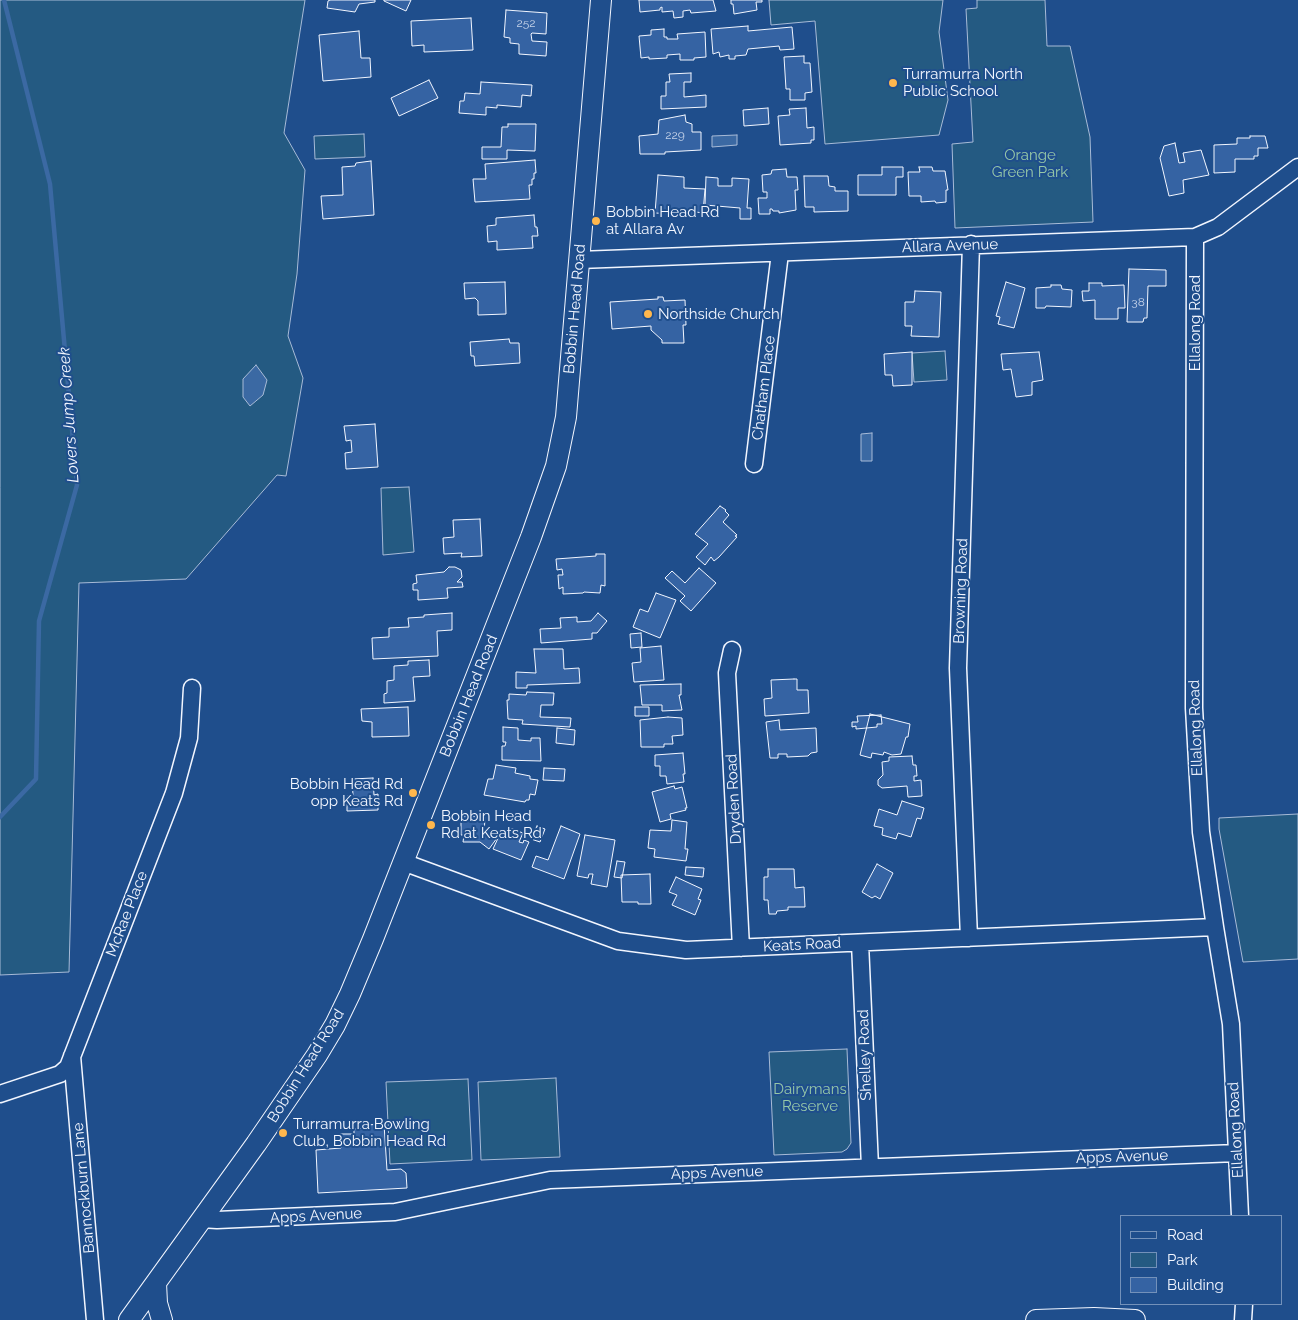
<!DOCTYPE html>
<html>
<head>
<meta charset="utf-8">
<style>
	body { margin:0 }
	#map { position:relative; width:1298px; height:1320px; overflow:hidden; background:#1f4e8c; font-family:Raleway,sans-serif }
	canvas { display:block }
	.legend { position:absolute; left:1120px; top:1215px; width:162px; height:90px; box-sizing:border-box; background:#1f4e8c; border:1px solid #7391ba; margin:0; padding:6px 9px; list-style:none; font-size:15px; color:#f2f6ff }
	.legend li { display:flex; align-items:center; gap:10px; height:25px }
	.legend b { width:25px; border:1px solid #7391ba }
</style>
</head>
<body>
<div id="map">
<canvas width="1298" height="1320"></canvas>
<ul class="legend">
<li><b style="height:6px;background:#1f4e8c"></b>Road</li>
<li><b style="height:14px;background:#245a82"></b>Park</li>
<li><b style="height:14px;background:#3563a3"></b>Building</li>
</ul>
</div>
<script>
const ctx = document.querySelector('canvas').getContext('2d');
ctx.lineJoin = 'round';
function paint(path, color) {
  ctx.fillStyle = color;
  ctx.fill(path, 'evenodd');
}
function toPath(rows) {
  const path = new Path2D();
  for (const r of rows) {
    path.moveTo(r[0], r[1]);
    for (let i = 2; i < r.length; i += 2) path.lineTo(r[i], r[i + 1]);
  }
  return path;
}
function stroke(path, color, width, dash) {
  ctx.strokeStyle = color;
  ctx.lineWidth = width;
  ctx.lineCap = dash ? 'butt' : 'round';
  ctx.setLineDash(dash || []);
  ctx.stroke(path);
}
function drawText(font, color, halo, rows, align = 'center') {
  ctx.font = font + ' Raleway,sans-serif';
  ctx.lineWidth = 4;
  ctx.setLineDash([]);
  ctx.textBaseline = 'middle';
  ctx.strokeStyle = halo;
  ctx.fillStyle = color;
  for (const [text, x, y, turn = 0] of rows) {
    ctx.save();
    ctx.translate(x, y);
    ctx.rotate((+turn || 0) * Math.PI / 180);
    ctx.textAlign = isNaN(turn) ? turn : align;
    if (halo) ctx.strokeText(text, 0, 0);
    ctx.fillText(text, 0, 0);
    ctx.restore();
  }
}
const green = toPath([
	[0,0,305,0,284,133,305,170,297,274,288,336,303,378,286,476,277,475,186,579,79,583,69,972,0,975,0,0],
	[769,0,943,0,939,32,948,100,939,135,825,144,815,21,771,25,769,0],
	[977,0,1045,0,1047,46,1070,46,1090,137,1093,222,955,228,952,144,973,142,966,9,977,8,977,0],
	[364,134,365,157,315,159,314,136,364,134],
	[945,351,947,380,914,382,912,353,945,351],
	[409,487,414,552,383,555,381,488,409,487],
	[1298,814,1298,959,1243,962,1219,829,1219,818,1298,814],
	[847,1049,851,1143,847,1149,842,1152,774,1155,769,1052,847,1049],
	[556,1078,560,1157,481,1160,478,1082,556,1078],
	[468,1079,472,1160,390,1164,386,1082,468,1079]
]);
paint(green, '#245a82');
stroke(green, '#a8bbd7', 1);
const water = toPath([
	[737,135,737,145,712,147,712,136,737,135],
	[256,365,267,380,263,395,250,406,243,397,243,379,256,365],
	[872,433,872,461,861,461,861,434,872,433]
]);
paint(water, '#3b69a3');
stroke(water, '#a8bbd7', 1);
stroke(toPath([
	[0,817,36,779,39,621,77,485,50,184,4,0]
]), '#3b69a3', 4.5);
const building = toPath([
	[330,0,375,0,375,2,359,4,355,12,327,8,328,1,330,0],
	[384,0,411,0,406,11,384,1,384,0],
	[639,0,713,0,716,11,691,13,690,10,683,11,683,17,674,18,673,11,662,12,662,7,660,8,660,10,640,12,639,0],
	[731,0,762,0,762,2,756,2,757,10,734,14,733,4,731,4,731,0],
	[506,10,547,13,546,34,532,33,531,34,532,41,547,42,546,56,519,54,519,44,510,43,510,38,504,37,506,10],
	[471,18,473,50,424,52,424,45,412,46,411,21,471,18],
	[748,26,748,31,792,27,794,49,780,50,779,46,748,49,746,55,735,56,735,59,729,59,729,55,720,57,719,52,713,54,711,29,748,26],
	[664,29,664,37,667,37,667,39,678,39,677,34,705,32,706,57,694,58,694,60,680,60,680,54,667,55,667,58,649,59,649,57,641,58,639,36,651,35,651,30,664,29],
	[359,31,361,58,370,58,371,77,323,81,319,35,359,31],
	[804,56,804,63,810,63,812,92,805,93,805,100,790,100,790,89,786,89,784,57,804,56],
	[691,73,691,82,684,82,684,97,706,95,706,107,661,109,661,96,666,96,666,82,670,82,669,74,691,73],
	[429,80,438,98,399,116,391,98,429,80],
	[481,82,532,85,531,96,522,95,521,107,497,105,497,108,486,107,486,115,459,113,460,101,464,101,465,93,480,94,481,82],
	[768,108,769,124,744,126,743,110,768,108],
	[806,108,807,128,814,127,814,140,811,140,811,143,780,145,778,116,790,115,789,109,806,108],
	[685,115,686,122,692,124,692,132,701,132,701,150,665,152,665,154,640,154,639,136,658,134,659,120,685,115],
	[508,124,536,124,535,151,507,150,507,159,482,159,482,147,501,147,502,127,508,127,508,124],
	[1250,136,1265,136,1268,148,1258,148,1258,156,1254,156,1254,159,1235,159,1235,172,1214,173,1214,145,1237,144,1237,138,1250,138,1250,136],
	[1175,143,1179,163,1185,162,1183,153,1201,150,1209,175,1183,180,1184,193,1169,196,1160,158,1164,146,1175,143],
	[535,160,536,173,534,173,534,179,532,179,532,185,529,185,530,199,475,202,473,179,486,179,485,164,535,160],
	[371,161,374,215,323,219,321,196,343,195,342,167,355,166,356,163,371,161],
	[882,167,903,167,903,177,896,177,896,195,858,195,858,175,882,175,882,167],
	[919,167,932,167,933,171,945,171,948,190,946,190,946,202,936,203,935,201,921,202,921,196,909,196,908,172,920,172,919,167],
	[786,169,787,177,797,177,798,190,795,190,796,210,779,213,779,211,773,211,772,209,770,209,770,214,759,214,758,198,767,198,767,192,763,192,762,175,771,174,772,170,786,169],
	[658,175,684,177,684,188,705,189,703,213,696,212,695,215,655,213,658,175],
	[804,176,828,176,829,186,835,187,835,191,848,191,848,211,814,212,814,207,805,207,804,176],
	[706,177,718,178,718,186,732,186,732,178,749,179,747,208,751,208,751,219,740,219,740,208,705,205,706,177],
	[534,215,535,227,537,227,538,236,532,236,533,248,497,250,497,241,488,242,487,226,496,225,496,218,534,215],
	[1129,269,1166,270,1166,286,1148,286,1147,318,1144,318,1143,322,1127,322,1129,269],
	[505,282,506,314,478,315,478,301,475,298,465,299,464,283,505,282],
	[1006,282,1025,288,1014,328,998,324,1000,317,996,316,1006,282],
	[1089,283,1102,283,1102,286,1124,285,1125,308,1118,308,1118,319,1095,319,1095,300,1083,301,1082,291,1089,291,1089,283],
	[1051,285,1061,285,1062,289,1072,290,1071,307,1046,306,1045,308,1036,308,1036,288,1051,287,1051,285],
	[915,291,941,292,939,337,911,336,912,326,905,326,905,302,914,302,915,291],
	[658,297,663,297,664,301,685,300,686,325,683,325,684,343,662,343,662,340,651,330,651,326,612,329,610,302,658,299,658,297],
	[509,339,510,343,519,343,520,363,475,366,474,356,471,356,470,342,509,339],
	[912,352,912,385,893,386,892,375,885,375,884,354,912,352],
	[1039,352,1043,380,1032,382,1032,395,1016,397,1011,369,1003,370,1001,354,1039,352],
	[375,424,378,467,346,469,345,453,352,452,351,440,346,441,344,426,375,424],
	[720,506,726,510,725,511,729,515,723,522,737,535,735,536,737,537,719,557,714,561,711,557,705,565,696,557,708,544,695,534,720,506],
	[480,519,482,556,461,557,462,553,444,554,443,538,454,537,453,520,480,519],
	[596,554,605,554,605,586,601,585,600,593,584,592,583,593,563,594,563,587,559,589,558,575,563,575,562,569,557,570,556,559,596,556,596,554],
	[449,567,455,567,461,570,462,577,457,582,462,582,463,587,447,588,448,598,418,600,418,590,413,590,413,584,417,583,416,575,444,572,449,567],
	[699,568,716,583,691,611,680,601,685,596,665,578,672,571,685,583,699,568],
	[656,593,676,600,660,638,633,627,640,609,648,612,656,593],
	[452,613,452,630,437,631,438,656,373,659,372,638,389,637,389,628,409,627,408,618,424,617,424,615,452,613],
	[598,613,607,621,597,633,592,633,592,639,541,643,540,629,561,628,560,618,577,617,577,622,591,621,598,613],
	[641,633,642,647,631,648,630,634,641,633],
	[661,646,664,680,634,682,632,663,641,662,640,648,661,646],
	[534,649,563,649,564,669,579,668,580,683,527,685,527,688,516,688,516,672,536,673,534,649],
	[429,660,430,676,413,677,415,701,384,703,384,694,387,693,387,681,394,680,394,666,408,665,408,661,429,660],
	[794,679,797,679,797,690,808,690,809,713,765,716,764,699,772,698,771,680,794,679],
	[681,684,681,695,679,695,682,710,662,711,662,705,642,705,640,685,681,684],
	[527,692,554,693,553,705,541,705,540,717,571,718,570,727,522,724,523,720,508,719,507,700,509,700,509,694,526,695,527,692],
	[408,707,409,736,372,737,372,722,362,721,361,709,408,707],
	[635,707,649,707,649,716,635,716,635,707],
	[870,714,910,724,908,737,906,737,901,754,892,755,884,752,883,755,872,753,871,758,860,755,870,714],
	[881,715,882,724,877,724,877,727,856,729,856,726,852,727,852,722,858,722,857,716,881,715],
	[668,717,682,718,683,735,672,736,673,744,664,744,664,747,641,747,640,720,668,717],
	[779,720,780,730,816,728,817,752,811,753,808,756,787,757,787,754,778,754,778,758,770,758,766,722,779,720],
	[503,727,518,728,518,740,531,741,531,738,540,738,541,761,502,760,502,746,505,746,506,742,503,742,503,727],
	[557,728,575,730,574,745,556,743,557,728],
	[683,753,685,774,683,774,684,782,667,784,666,776,660,776,660,766,655,766,655,755,683,753],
	[912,756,913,765,916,765,917,776,914,776,914,781,921,780,922,796,908,797,907,786,882,788,878,785,878,780,883,775,882,762,889,761,889,757,912,756],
	[496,765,516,768,515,773,530,776,530,779,538,780,535,795,530,794,529,800,526,800,525,802,484,795,488,779,493,779,496,765],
	[544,768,565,769,564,781,543,780,544,768],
	[373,778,374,795,378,794,378,810,347,811,347,796,353,795,352,779,373,778],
	[674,786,675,789,682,787,687,808,685,808,686,810,670,814,671,819,660,822,652,792,674,786],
	[902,801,924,808,921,819,917,818,911,837,898,833,896,839,882,835,883,828,874,826,879,809,897,815,902,801],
	[461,816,485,817,484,835,488,830,497,838,489,849,480,842,463,842,464,835,461,835,461,816],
	[672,820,687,822,685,849,688,849,686,861,654,857,655,849,648,848,650,830,671,831,672,820],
	[537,826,545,829,540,842,531,839,537,826],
	[561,826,580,834,564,879,532,867,536,856,548,860,561,826],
	[510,828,523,833,519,842,523,843,524,840,529,842,521,860,493,849,499,836,506,837,510,828],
	[585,835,615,840,607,887,591,884,593,874,589,874,588,878,577,876,585,835],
	[617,861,625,862,622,878,614,877,617,861],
	[877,864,893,873,880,899,875,896,872,898,862,892,877,864],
	[686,867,704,868,703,877,685,875,686,867],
	[768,869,794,869,795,888,804,887,805,907,788,907,788,910,777,911,776,914,769,914,768,900,764,900,764,877,768,877,768,869],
	[650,874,651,904,638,904,638,902,622,902,621,875,650,874],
	[676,877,702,889,698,899,701,900,695,915,672,905,677,895,669,892,676,877],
	[384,1124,387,1170,401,1169,406,1173,407,1188,318,1193,316,1150,341,1148,340,1134,354,1134,354,1129,366,1128,366,1125,384,1124]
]);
paint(building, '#3563a3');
stroke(building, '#f2f6ff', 1);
const minor = toPath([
	[1195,237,1194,708,1201,832,1215,927,1231,1024,1240,1216],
	[579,260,1195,237,1218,227,1298,167],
	[754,464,780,253],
	[732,650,727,673,741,948],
	[403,862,618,941,686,950,1215,927],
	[969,938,958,668,971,244],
	[860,943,870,1167],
	[72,1056,95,1320],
	[0,1094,60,1074,68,1067,174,793,189,738,192,688],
	[201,1219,217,1220,395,1212,550,1180,1237,1153],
	[1243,1320,1244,1304]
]);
const major = toPath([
	[156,1283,157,1303,162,1320],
	[129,1320,256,1144,317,1055,335,1025,350,994,373,939,531,537,556,466,566,417,601,0],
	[1036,1320,1094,1318,1135,1320]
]);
stroke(minor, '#f2f6ff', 19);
stroke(major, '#f2f6ff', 22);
stroke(minor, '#1f4e8c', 16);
stroke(major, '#1f4e8c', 20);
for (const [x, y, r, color] of [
	[893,83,5,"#ffb74d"],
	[596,221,5,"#ffb74d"],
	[648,314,5,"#ffb74d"],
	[413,793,5,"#ffb74d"],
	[431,825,5,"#ffb74d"],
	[283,1133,5,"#ffb74d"]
]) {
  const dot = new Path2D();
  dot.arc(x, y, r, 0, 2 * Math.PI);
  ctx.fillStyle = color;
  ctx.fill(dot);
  stroke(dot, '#1f4e8c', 2);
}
drawText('12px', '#c3d1e8', null, [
	["252",526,23],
	["229",675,135],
	["38",1138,302]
]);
drawText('15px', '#f2f6ff', '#1f4e8c', [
	["Turramurra North",903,74],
	["Public School",903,91],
	["Bobbin Head Rd",606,212],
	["at Allara Av",606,229],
	["Northside Church",658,314],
	["Bobbin Head Rd",403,784,"right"],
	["opp Keats Rd",403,801,"right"],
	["Bobbin Head",441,816],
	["Rd at Keats Rd",441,833],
	["Turramurra Bowling",293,1124],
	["Club, Bobbin Head Rd",293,1141]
], 'left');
drawText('15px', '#97c8a6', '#1f4e8c', [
	["Orange",1030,155],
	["Green Park",1030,172],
	["Dairymans",810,1089],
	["Reserve",810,1106]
]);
drawText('15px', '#f2f6ff', '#1f4e8c', [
	["Allara Avenue",950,246,-2],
	["Bobbin Head Road",575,309,-85],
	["Ellalong Road",1195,323,-90],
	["Chatham Place",764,388,-83],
	["Browning Road",961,591,-88],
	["Bobbin Head Road",469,696,-68],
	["Ellalong Road",1196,728,-92],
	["Dryden Road",734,799,-93],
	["McRae Place",127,914,-69],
	["Keats Road",802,945,-3],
	["Shelley Road",865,1055,-92],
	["Bobbin Head Road",306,1066,-58],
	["Ellalong Road",1236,1130,-93],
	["Apps Avenue",1122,1157,-2],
	["Apps Avenue",717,1173,-2],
	["Bannockburn Lane",84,1188,-95],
	["Apps Avenue",316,1216,-3]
]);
drawText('italic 16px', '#f2f6ff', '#1f4e8c', [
	["Lovers Jump Creek",69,415,-94]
]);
</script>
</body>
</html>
